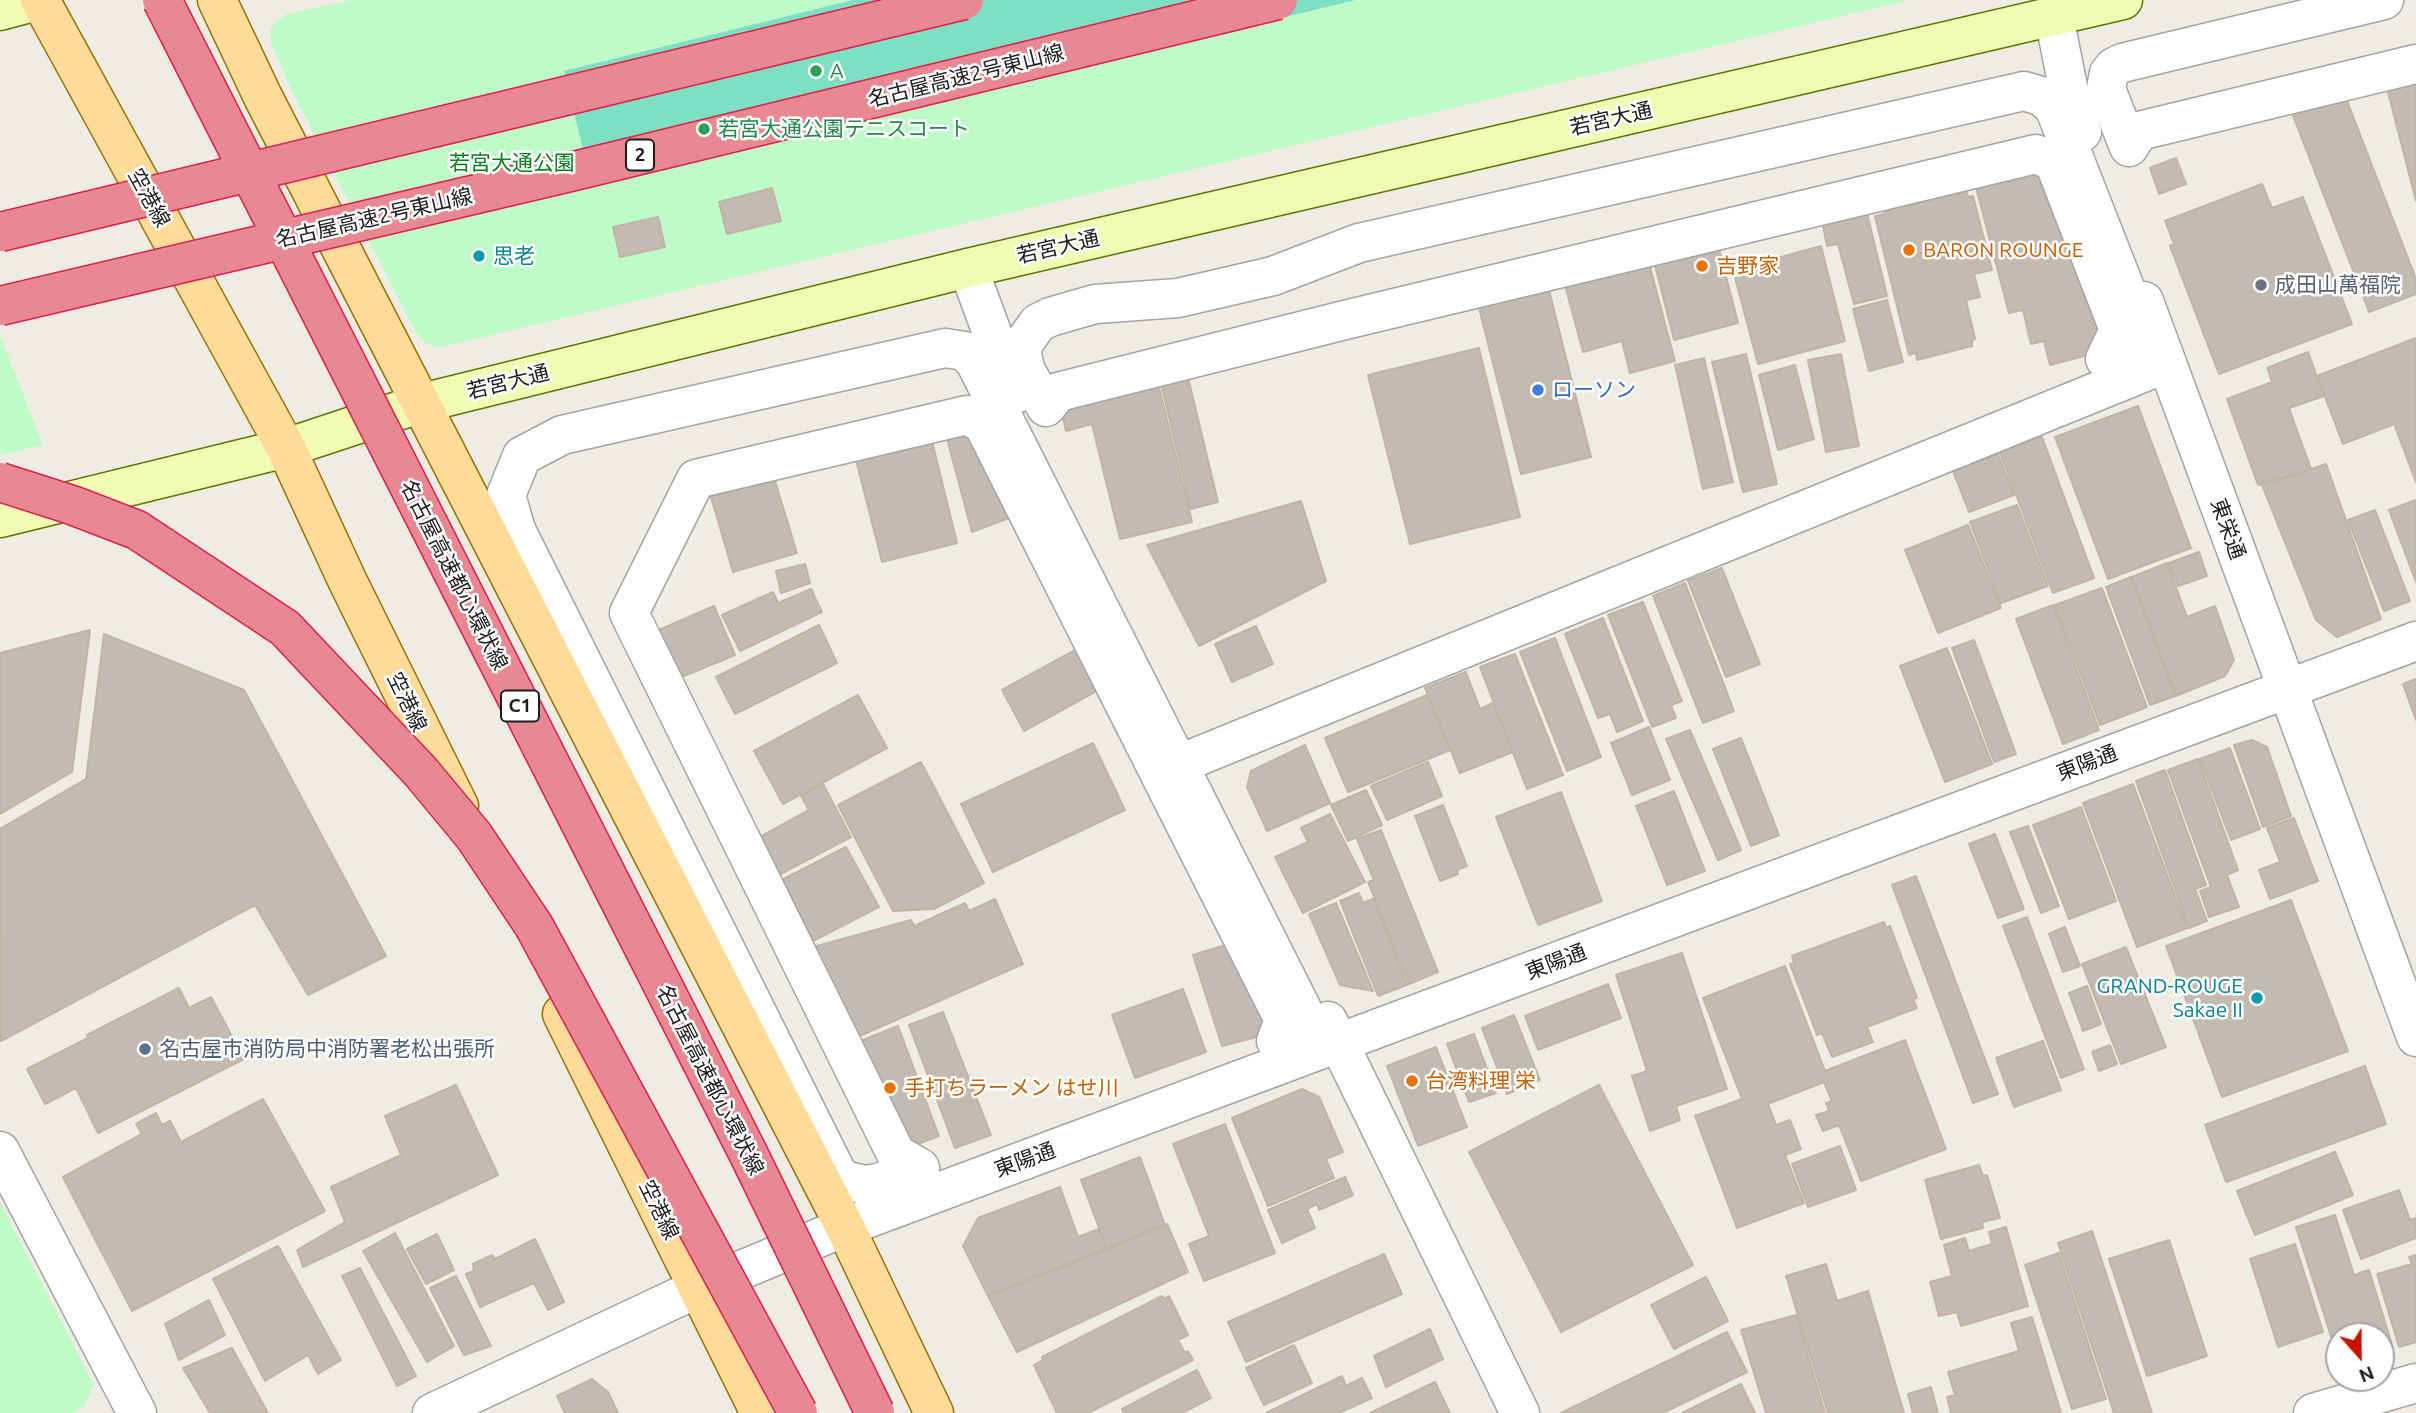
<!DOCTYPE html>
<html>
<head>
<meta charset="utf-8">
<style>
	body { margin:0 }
	#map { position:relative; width:2416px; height:1413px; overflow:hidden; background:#efece3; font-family:Ubuntu,sans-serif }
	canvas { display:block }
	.north { position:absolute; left:2325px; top:1322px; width:70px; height:70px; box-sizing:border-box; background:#fff; border:2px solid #a5a5a5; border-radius:50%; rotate:159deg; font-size:19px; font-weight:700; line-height:28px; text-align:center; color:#1d1d1d }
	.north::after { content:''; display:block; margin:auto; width:24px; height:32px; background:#ca1100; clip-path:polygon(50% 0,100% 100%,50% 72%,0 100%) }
</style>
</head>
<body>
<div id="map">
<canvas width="2416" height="1413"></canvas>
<div class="north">N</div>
</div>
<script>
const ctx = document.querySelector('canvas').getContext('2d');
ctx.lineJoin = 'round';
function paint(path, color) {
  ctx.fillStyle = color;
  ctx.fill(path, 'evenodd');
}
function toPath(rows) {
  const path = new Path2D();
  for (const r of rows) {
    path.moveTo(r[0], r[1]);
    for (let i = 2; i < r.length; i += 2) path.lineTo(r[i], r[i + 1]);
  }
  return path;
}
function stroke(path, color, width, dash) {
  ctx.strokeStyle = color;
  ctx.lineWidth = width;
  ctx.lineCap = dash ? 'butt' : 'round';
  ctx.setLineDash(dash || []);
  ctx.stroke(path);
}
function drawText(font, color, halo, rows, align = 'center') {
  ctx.font = font + ' Ubuntu,"Noto Sans JP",sans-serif';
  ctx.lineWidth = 5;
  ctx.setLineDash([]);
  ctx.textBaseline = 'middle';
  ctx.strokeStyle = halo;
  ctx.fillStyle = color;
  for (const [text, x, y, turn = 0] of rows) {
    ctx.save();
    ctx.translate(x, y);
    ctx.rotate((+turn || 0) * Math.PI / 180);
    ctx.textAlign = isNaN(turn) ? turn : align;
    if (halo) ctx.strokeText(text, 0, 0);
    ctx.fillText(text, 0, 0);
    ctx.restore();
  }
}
paint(toPath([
	[351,0,1910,0,441,347,426,344,415,331,291,89,271,43,270,30,276,22,287,14],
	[0,335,43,445,0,455],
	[0,1202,94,1385,84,1407,72,1413,0,1413]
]), '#befbc8');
paint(toPath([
	[853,0,1355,0,592,187,564,71]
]), '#7ee0c3');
const building = toPath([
	[2416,80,2416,201,2387,88,2416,80],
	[2344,93,2416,279,2416,294,2369,312,2292,113,2344,93],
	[2037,155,2107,350,2050,365,2044,341,2031,344,2023,310,2009,313,1972,172,2037,155],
	[2176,158,2186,184,2159,194,2150,168,2176,158],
	[2262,184,2272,208,2303,197,2352,324,2219,374,2170,246,2174,244,2165,221,2262,184],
	[772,188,781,221,727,234,719,202,772,188],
	[1965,188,1968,197,1973,196,1992,270,1974,274,1980,297,1966,300,1975,339,1972,340,1972,346,1917,360,1916,353,1909,355,1875,216,1884,214,1883,208,1965,188],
	[1864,201,1887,296,1854,304,1838,244,1827,246,1820,211,1864,201],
	[658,217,665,247,620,257,613,227,658,217],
	[1717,241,1738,323,1674,340,1653,257,1717,241],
	[1821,246,1845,341,1758,364,1733,270,1821,246],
	[1646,252,1675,361,1630,373,1622,341,1583,352,1562,274,1646,252],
	[1545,274,1591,457,1521,474,1475,292,1545,274],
	[1887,300,1903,362,1869,371,1853,309,1887,300],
	[2416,338,2416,482,2394,424,2343,444,2317,376,2416,338],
	[1479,348,1520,517,1410,544,1368,375,1479,348],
	[2308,352,2324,396,2289,408,2311,469,2258,485,2227,399,2272,382,2267,368,2308,352],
	[1746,354,1777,484,1743,492,1712,362,1746,354],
	[1841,354,1859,446,1826,452,1808,360,1841,354],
	[1704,358,1733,482,1703,489,1675,365,1704,358],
	[1185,365,1218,502,1191,509,1158,371,1185,365],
	[1795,365,1814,439,1778,450,1759,375,1795,365],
	[1156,375,1192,522,1120,539,1092,424,1066,431,1061,409,1156,375],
	[2138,406,2191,548,2108,579,2055,437,2138,406],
	[964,419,1025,512,972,532,943,424,964,419],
	[930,433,957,543,882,562,854,452,930,433],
	[2042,437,2094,578,2053,593,2000,452,2042,437],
	[1998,454,2014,495,1969,512,1953,471,1998,454],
	[2326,464,2381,619,2337,637,2316,620,2262,485,2326,464],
	[771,468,797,553,733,572,708,487,771,468],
	[2416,500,2416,582,2389,510,2416,500],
	[1301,501,1326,581,1199,646,1147,545,1301,501],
	[2017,505,2048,586,2001,603,1970,522,2017,505],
	[2375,510,2410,601,2384,611,2348,520,2375,510],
	[1968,525,2001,608,1938,633,1905,550,1968,525],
	[2199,552,2207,576,2178,586,2169,563,2199,552],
	[2167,563,2187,617,2215,606,2234,660,2225,676,2176,696,2132,577,2167,563],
	[805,564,810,583,781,593,776,571,805,564],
	[1722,568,1760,664,1726,677,1688,581,1722,568],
	[2131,577,2175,696,2150,705,2106,587,2131,577],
	[1685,583,1734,711,1703,723,1653,596,1685,583],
	[2102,588,2147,707,2100,725,2055,605,2102,588],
	[811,589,822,612,740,651,722,615,773,592,778,603,811,589],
	[1643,602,1682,701,1671,705,1676,718,1652,727,1608,615,1643,602],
	[2053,605,2099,730,2063,744,2016,619,2053,605],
	[714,606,735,655,672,681,652,633,714,606],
	[1603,618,1643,721,1617,732,1610,714,1598,718,1565,634,1603,618],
	[819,625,837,663,735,714,716,677,819,625],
	[1256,626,1273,664,1232,682,1215,644,1256,626],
	[90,630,72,772,0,814,0,653,90,630],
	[104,634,244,690,386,956,308,995,255,905,1,1041,0,829,86,779,104,634],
	[1555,638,1601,757,1567,771,1520,652,1555,638],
	[1974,640,2016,754,1994,762,1952,648,1974,640],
	[1088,643,1111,683,1024,731,1002,690,1088,643],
	[1947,648,1992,764,1945,782,1900,666,1947,648],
	[1515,654,1563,775,1527,789,1480,667,1515,654],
	[1466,672,1480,709,1493,703,1513,752,1460,773,1425,688,1466,672],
	[2416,679,2416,720,2403,684,2416,679],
	[858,695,887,748,783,804,754,751,858,695],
	[1427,695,1450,750,1348,792,1325,738,1427,695],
	[1649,727,1670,780,1632,795,1611,743,1649,727],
	[1690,730,1741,850,1718,860,1666,739,1690,730],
	[1741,738,1779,835,1751,846,1713,749,1741,738],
	[2252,740,2267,747,2291,816,2263,827,2234,745,2252,740],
	[1093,743,1125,810,993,872,961,804,1093,743],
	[1305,745,1330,803,1267,831,1247,787,1251,771,1305,745],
	[2230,748,2260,829,2231,840,2200,759,2230,748],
	[2198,759,2238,870,2227,875,2239,907,2209,917,2200,891,2211,887,2168,770,2198,759],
	[921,762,984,883,934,909,893,911,838,805,921,762],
	[1428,762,1442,796,1387,820,1371,786,1428,762],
	[2165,770,2206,885,2195,889,2207,921,2189,928,2136,781,2165,770],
	[823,784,851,837,769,880,749,843,809,810,801,796,823,784],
	[2133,784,2187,928,2137,947,2083,803,2133,784],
	[1366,790,1382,825,1348,841,1331,805,1366,790],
	[1674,791,1705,871,1667,885,1636,806,1674,791],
	[1561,792,1602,901,1538,925,1496,817,1561,792],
	[1443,805,1467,866,1457,870,1458,874,1440,881,1415,816,1443,805],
	[2081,807,2116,901,2069,919,2033,825,2081,807],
	[1330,814,1365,882,1303,913,1275,857,1308,842,1301,828,1330,814],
	[2294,818,2318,881,2270,899,2259,870,2280,862,2267,828,2294,818],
	[2028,826,2059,906,2041,913,2010,832,2028,826],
	[1381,830,1438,972,1409,984,1368,882,1374,880,1357,839,1381,830],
	[1995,834,2024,909,1998,918,1969,844,1995,834],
	[846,847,879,907,807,944,774,884,846,847],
	[1916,876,1998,1094,1973,1103,1892,885,1916,876],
	[1359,893,1363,903,1373,899,1407,985,1378,996,1340,901,1359,893],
	[995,899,1023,964,846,1042,799,951,911,920,914,926,965,903,969,911,995,899],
	[2291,900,2348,1051,2222,1097,2166,946,2291,900],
	[1336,903,1373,991,1340,985,1309,914,1336,903],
	[2027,917,2084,1069,2061,1078,2003,926,2027,917],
	[1884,922,1886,928,1890,926,1917,998,1913,999,1917,1008,1867,1027,1873,1042,1832,1057,1822,1033,1817,1035,1790,964,1794,963,1792,956,1884,922],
	[2065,927,2080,966,2063,972,2049,934,2065,927],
	[1242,940,1272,1033,1222,1046,1193,955,1242,940],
	[2126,947,2166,1047,2121,1064,2082,964,2126,947],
	[1682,953,1727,1089,1676,1106,1680,1120,1650,1131,1632,1076,1647,1071,1616,975,1682,953],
	[1785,966,1825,1071,1905,1040,1946,1149,1861,1181,1839,1125,1823,1131,1816,1115,1829,1111,1826,1103,1832,1101,1824,1082,1768,1104,1776,1125,1790,1120,1801,1149,1785,1155,1804,1203,1737,1228,1695,1116,1742,1099,1703,998,1785,966],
	[1608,984,1621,1018,1538,1050,1525,1016,1608,984],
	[2087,986,2101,1024,2083,1031,2069,993,2087,986],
	[179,988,189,1008,211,997,244,1059,98,1133,76,1088,45,1104,27,1069,88,1038,87,1035,179,988],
	[1183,989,1206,1052,1135,1078,1112,1015,1183,989],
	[943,1012,991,1135,955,1148,909,1025,943,1012],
	[1514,1015,1540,1080,1507,1094,1482,1028,1514,1015],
	[898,1026,939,1136,896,1152,848,1046,898,1026],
	[1474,1034,1496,1093,1469,1102,1447,1044,1474,1034],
	[2043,1041,2061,1090,2014,1107,1996,1058,2043,1041],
	[2110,1045,2117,1064,2099,1071,2092,1052,2110,1045],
	[1436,1047,1467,1127,1418,1146,1387,1066,1436,1047],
	[2365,1066,2386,1124,2226,1182,2205,1125,2365,1066],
	[456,1085,498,1175,303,1267,297,1250,345,1222,331,1187,401,1155,385,1116,456,1085],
	[1599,1085,1693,1265,1561,1332,1469,1152,1599,1085],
	[1302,1089,1319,1097,1343,1152,1326,1159,1334,1178,1268,1206,1232,1118,1302,1089],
	[263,1099,325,1211,132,1311,63,1177,142,1134,136,1124,156,1113,162,1125,170,1121,181,1142,263,1099],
	[1225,1124,1275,1253,1204,1281,1189,1244,1209,1236,1173,1144,1225,1124],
	[1840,1146,1856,1190,1808,1207,1792,1164,1840,1146],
	[2335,1152,2353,1195,2255,1235,2237,1191,2335,1152],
	[1140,1157,1165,1225,1107,1249,1081,1180,1140,1157],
	[1979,1165,1983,1176,1987,1175,2000,1218,1982,1222,1983,1228,1941,1239,1925,1180,1979,1165],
	[1345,1177,1353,1195,1319,1210,1317,1204,1307,1209,1315,1228,1282,1243,1268,1210,1345,1177],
	[1060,1187,1078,1237,1099,1229,1107,1249,988,1296,963,1246,978,1218,1060,1187],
	[2399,1190,2410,1220,2416,1218,2416,1238,2361,1259,2343,1210,2399,1190],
	[2335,1215,2354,1275,2369,1270,2393,1348,2381,1352,2381,1336,2339,1336,2339,1361,2296,1227,2335,1215],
	[1167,1224,1188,1272,1017,1352,988,1296,1167,1224],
	[2006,1227,2028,1306,1961,1326,1957,1312,1939,1316,1930,1282,1952,1276,1944,1245,1965,1238,1969,1251,1992,1244,1989,1232,2006,1227],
	[2092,1231,2152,1413,2114,1413,2058,1243,2092,1231],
	[395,1233,454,1346,427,1362,363,1251,395,1233],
	[437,1234,454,1270,426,1284,407,1249,437,1234],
	[535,1239,564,1302,548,1310,534,1283,480,1307,466,1274,474,1271,473,1264,492,1255,495,1259,535,1239],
	[2169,1240,2207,1356,2147,1376,2109,1259,2169,1240],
	[2295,1244,2323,1332,2278,1347,2250,1259,2295,1244],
	[278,1246,341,1360,318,1374,308,1355,265,1381,213,1279,278,1246],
	[2059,1253,2106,1399,2072,1409,2025,1265,2059,1253],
	[1384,1254,1402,1294,1246,1362,1228,1322,1384,1254],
	[2416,1255,2416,1342,2399,1347,2377,1274,2412,1264,2409,1257,2416,1255],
	[1826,1264,1837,1301,1868,1291,1904,1413,1828,1413,1786,1276,1826,1264],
	[360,1268,416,1376,397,1386,342,1276,360,1268],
	[456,1276,491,1346,464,1355,430,1288,456,1276],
	[1706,1277,1728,1321,1674,1349,1651,1305,1706,1277],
	[1162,1296,1164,1299,1169,1296,1188,1335,1178,1340,1185,1353,1188,1351,1193,1360,1088,1413,1057,1413,1034,1365,1043,1360,1042,1357,1162,1296],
	[209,1300,225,1335,179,1360,165,1324,209,1300],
	[1796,1315,1825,1413,1766,1413,1741,1330,1796,1315],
	[2032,1317,2061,1413,1951,1413,1947,1397,1955,1395,1948,1372,2019,1351,2011,1323,2032,1317],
	[1430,1329,1443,1359,1386,1387,1374,1356,1430,1329],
	[1727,1332,1747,1372,1663,1413,1561,1413,1727,1332],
	[1294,1345,1312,1383,1264,1405,1246,1368,1294,1345],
	[232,1348,268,1413,210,1413,183,1368,232,1348],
	[1197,1370,1211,1398,1182,1413,1124,1413,1122,1409,1197,1370],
	[1342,1376,1346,1386,1362,1378,1372,1398,1339,1413,1266,1413,1342,1376],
	[592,1379,608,1392,618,1413,565,1413,557,1396,592,1379],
	[1435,1382,1450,1413,1370,1413,1435,1382],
	[1741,1384,1755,1413,1682,1413,1741,1384],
	[1931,1387,1938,1413,1913,1413,1908,1394,1931,1387]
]);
paint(building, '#c3bbb2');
stroke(building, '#c1b3a5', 2);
const street = toPath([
	[2384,0,2122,63,2114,67,2109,73,2106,89,2129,147,2139,131,2416,64],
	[2054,17,2071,102,2082,132],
	[2024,91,2041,96,2054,107,2138,321,2140,330,2135,344,2105,359,2119,330,2054,162,2036,154,1349,319,1058,392,1046,407,1026,371,1022,356,1023,344,1038,323,1050,317,1095,304,1178,298,1273,276,1359,243,2024,91],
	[968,268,1004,365,1018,393],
	[2144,301,2416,1037],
	[945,348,965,351,975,362,1302,1009,1303,1022,1301,1027,1292,1036,1276,1041,1284,1020,983,424,967,415,696,479,629,613,896,1154,920,1168,878,1183,864,1185,844,1180,837,1173,516,530,506,495,522,456,562,435,945,348],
	[1194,758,2167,363],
	[1328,1021,1520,1413],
	[0,1151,137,1413],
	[432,1413,698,1288,845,1227,2416,641],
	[2313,1413,2416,1383]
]);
const secondary = toPath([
	[0,11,41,0],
	[0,518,286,448,422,403,968,268,2123,0]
]);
const primary = toPath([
	[40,0,286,448,348,582,459,806],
	[217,0,263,97,845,1227,934,1413],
	[562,1014,760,1413]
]);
stroke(street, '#a4a4a4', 41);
stroke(secondary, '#607602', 41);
stroke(primary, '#967100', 41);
stroke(street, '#fff', 38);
stroke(secondary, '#f1fbb4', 38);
stroke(primary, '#fedb98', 38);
const highwayBridge = toPath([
	[162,0,748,1153,875,1413],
	[0,232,964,0],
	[0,306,566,173,1278,0],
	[0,482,72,505,137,530,285,628,420,771,474,836,534,926,798,1413]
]);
stroke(highwayBridge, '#dd1f50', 41, []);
stroke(highwayBridge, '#e88892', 38);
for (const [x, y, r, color] of [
	[816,71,7,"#2e9e5b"],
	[704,129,7,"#2e9e5b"],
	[1909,250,7,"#e8710a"],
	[479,256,7,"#0f9aa8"],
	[1702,266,7,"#e8710a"],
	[2261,285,7,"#6b7280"],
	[1538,390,7,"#3f7fe0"],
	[2257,998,7,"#0f9aa8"],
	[145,1049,7,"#5c6f8a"],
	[1412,1081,7,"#e8710a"],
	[890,1088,7,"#e8710a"]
]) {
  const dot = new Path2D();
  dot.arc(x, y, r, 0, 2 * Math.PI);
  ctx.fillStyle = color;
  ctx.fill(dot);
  stroke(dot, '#fff', 2.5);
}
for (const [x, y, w] of [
	[640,155,28],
	[520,706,38]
]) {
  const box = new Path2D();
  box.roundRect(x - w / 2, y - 15.5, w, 31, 5);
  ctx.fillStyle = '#fff';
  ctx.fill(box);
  stroke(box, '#1d1d1d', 2);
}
drawText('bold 19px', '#1d1d1d', null, [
	["2",640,155],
	["C1",520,706]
]);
drawText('21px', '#27864d', '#fff', [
	["A",830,71],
	["若宮大通公園テニスコート",718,129]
], 'left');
drawText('21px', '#1d1d1d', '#fff', [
	["名古屋高速2号東山線",966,76,-14],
	["若宮大通",1611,119,-13],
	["空港線",149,198,61],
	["名古屋高速2号東山線",374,218,-13],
	["若宮大通",1058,247,-13],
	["若宮大通",508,382,-14],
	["東栄通",2228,529,70],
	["名古屋高速都心環状線",454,575,63],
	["空港線",407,702,64],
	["東陽通",2087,763,-21],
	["東陽通",1556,962,-21],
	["名古屋高速都心環状線",710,1080,63],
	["東陽通",1025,1160,-20],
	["空港線",659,1210,64]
]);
drawText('21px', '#097e1c', '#fff', [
	["若宮大通公園",512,163]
]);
drawText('21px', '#c56008', '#fff', [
	["BARON ROUNGE",1923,250],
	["吉野家",1716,266],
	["台湾料理 栄",1426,1081],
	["手打ちラーメン はせ川",904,1088]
], 'left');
drawText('21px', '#0d838f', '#fff', [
	["思老",493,256],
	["GRAND-ROUGE",2243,986,"right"],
	["Sakae II",2243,1010,"right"]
], 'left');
drawText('21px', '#5b616d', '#fff', [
	["成田山萬福院",2275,285]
], 'left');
drawText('21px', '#366cbe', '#fff', [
	["ローソン",1552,390]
], 'left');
drawText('21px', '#4e5e75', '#fff', [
	["名古屋市消防局中消防署老松出張所",159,1049]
], 'left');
</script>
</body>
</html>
